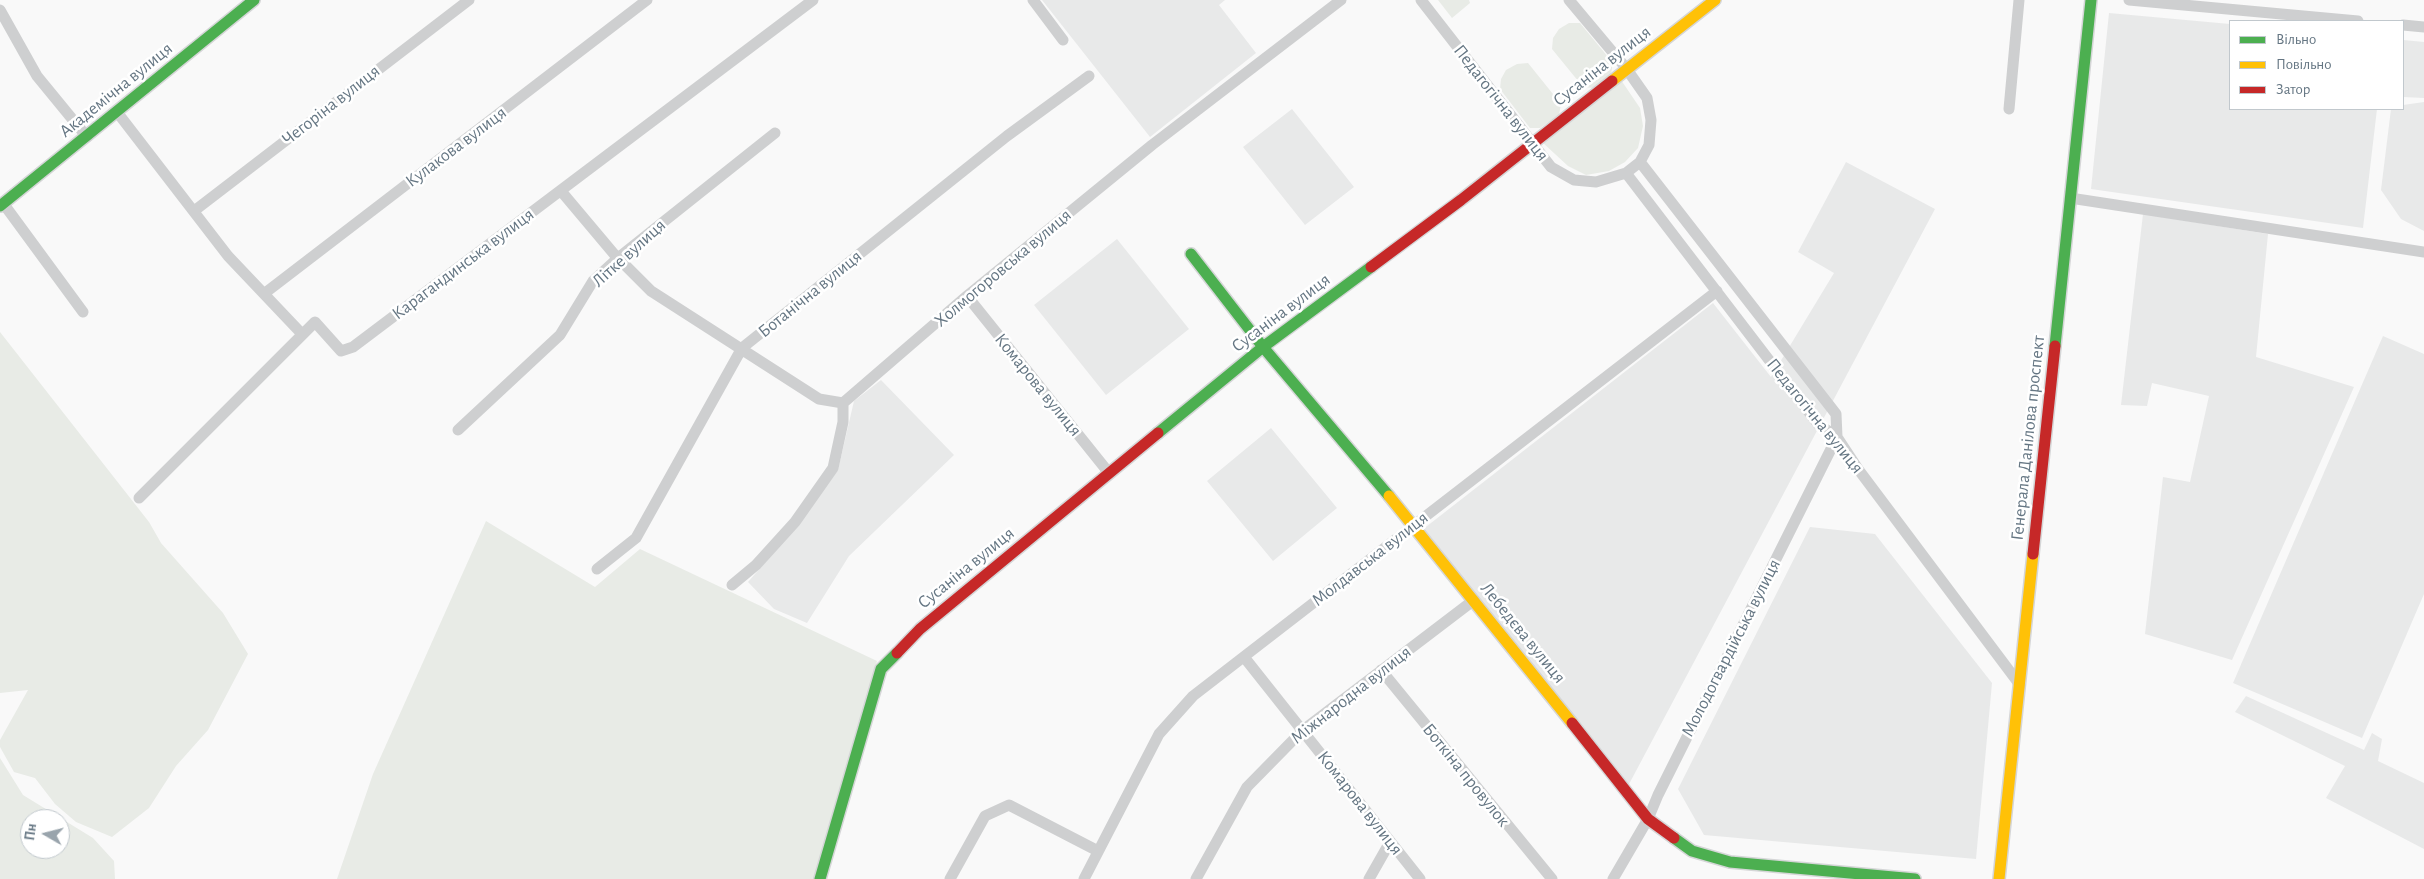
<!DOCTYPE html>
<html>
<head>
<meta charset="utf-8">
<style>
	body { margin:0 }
	#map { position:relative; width:2424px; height:879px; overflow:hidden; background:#f9f9f9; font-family:"Alegreya Sans",sans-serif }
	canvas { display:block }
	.legend { position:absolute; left:2229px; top:20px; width:175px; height:90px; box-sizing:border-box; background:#fff; border:1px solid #c1c8cd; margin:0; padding:6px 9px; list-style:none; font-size:15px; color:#657683 }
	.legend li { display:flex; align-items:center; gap:10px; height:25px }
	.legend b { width:25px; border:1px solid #c1c8cd }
	.north { position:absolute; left:20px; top:809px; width:50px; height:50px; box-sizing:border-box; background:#fff; border:1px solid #c1c8cd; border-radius:50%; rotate:278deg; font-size:14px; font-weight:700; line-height:20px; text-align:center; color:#657683 }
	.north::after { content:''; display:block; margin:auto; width:18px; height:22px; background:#99a4ac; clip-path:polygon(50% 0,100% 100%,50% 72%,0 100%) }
</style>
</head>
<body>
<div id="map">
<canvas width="2424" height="879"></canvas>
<ul class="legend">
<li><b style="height:6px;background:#4caf50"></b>Вільно</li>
<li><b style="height:6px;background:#ffc107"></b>Повільно</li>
<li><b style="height:6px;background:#c62828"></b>Затор</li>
</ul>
<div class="north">Пн</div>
</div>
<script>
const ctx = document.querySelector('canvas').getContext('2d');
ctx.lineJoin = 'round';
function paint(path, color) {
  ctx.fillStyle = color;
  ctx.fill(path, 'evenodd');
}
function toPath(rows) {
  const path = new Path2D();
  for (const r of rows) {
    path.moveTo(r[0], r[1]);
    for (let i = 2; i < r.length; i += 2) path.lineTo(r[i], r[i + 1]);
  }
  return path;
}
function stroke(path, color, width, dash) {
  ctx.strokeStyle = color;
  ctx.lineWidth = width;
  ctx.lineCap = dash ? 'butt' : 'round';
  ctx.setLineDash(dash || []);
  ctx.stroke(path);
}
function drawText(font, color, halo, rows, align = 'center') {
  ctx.font = font + ' "Alegreya Sans",sans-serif';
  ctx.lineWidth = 5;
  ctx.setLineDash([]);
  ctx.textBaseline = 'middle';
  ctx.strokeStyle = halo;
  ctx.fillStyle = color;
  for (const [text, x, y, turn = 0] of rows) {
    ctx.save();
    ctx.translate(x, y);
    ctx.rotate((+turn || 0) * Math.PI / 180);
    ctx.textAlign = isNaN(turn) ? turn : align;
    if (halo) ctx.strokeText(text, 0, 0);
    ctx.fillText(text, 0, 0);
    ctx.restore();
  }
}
paint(toPath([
	[1042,0,1225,0,1219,5,1256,53,1150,137],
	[2109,13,2230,24,2230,109,2377,109,2363,228,2091,189],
	[2403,40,2424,42,2424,98,2403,97],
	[2424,102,2424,231,2401,219,2381,190,2391,109,2403,109,2403,105],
	[1292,109,1354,187,1305,225,1243,147],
	[1846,162,1935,209,1628,786,1422,530,1713,303,1771,377,1834,273,1798,252],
	[2143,214,2268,234,2256,357,2354,387,2232,660,2145,634,2163,477,2190,482,2209,396,2152,383,2147,406,2121,405],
	[1117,239,1189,329,1106,395,1034,305],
	[2383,336,2424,354,2424,594,2362,738,2233,683],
	[881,380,954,455,849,556,807,623,774,609,748,582,798,525,838,470,854,401],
	[1271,428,1337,508,1273,561,1207,481],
	[1810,527,1875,534,1992,683,1976,859,1704,835,1678,789],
	[2246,696,2364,750,2372,733,2382,739,2378,761,2424,783,2424,849,2326,798,2345,766,2235,712]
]), '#e8e9e9');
paint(toPath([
	[1438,0,1469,0,1470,3,1452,18],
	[1569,23,1580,23,1613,63,1611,74,1593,88,1583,87,1552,49,1553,38,1559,29],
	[1528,63,1561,104,1559,115,1540,128,1530,128,1500,89,1501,79,1506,70,1517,64],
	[1621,80,1640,108,1643,126,1638,148,1625,162,1609,171,1586,175,1568,166,1542,142],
	[0,332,149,522,161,543,223,613,248,654,208,730,176,766,149,808,112,837,76,822,55,804,35,778,14,772,0,747,0,740,28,690,0,693],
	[486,521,595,587,640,549,877,661,817,879,337,879,373,774],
	[0,758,23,795,93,838,114,861,115,879,0,879],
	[30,819,60,819,60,849,30,849]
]), '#e8ebe6');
const fast = toPath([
	[0,206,254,0],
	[1191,254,1263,347,1389,496],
	[2055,346,2091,0],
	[1158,433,1263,347,1371,267],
	[1674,838,1692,851,1730,862,1915,879],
	[820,879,881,669,897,653]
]);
const slow = toPath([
	[1612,81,1715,0],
	[1389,496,1572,723],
	[1999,879,2033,554]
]);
const jam = toPath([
	[1371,267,1461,200,1612,81],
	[2033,554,2055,346],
	[897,653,920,629,1158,433],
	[1572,723,1648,819,1674,838]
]);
stroke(fast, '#d5d6d7', 14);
stroke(slow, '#d5d6d7', 14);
stroke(jam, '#d5d6d7', 14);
stroke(toPath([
	[1033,0,1063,40],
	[1421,0,1551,167,1574,180,1596,182,1626,173,1640,162,1649,145,1651,120,1647,98,1626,68,1569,0],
	[2129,0,2358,21],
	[0,10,37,76,87,137],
	[2403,25,2424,27],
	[2009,109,2019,0],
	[117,112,228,256,302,334],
	[1626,173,1818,424,1837,437,1858,469,2020,685],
	[561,191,614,254,651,291,819,399,843,403],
	[2070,198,2424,252],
	[3,203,83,312],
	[194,211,469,0],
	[265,293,647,0],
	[967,296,1109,473],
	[458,430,560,335,593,281,618,258,775,133],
	[139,498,315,322,341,351,353,347,813,0],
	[597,569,636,538,742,348,1007,136,1089,76],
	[732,585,756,565,795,522,833,468,843,422,843,403,967,296,1152,145,1341,0],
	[1244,657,1420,879],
	[1381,670,1552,879],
	[950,879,985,816,1009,805,1098,851],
	[1084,879,1159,734,1193,696,1717,291],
	[1196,879,1247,787,1302,731,1474,600],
	[1369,879,1390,842],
	[1613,879,1648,819,1658,795,1837,437,1836,414,1640,162]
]), '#cecfd0', 11);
stroke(fast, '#4caf50', 11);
stroke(slow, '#ffc107', 11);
stroke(jam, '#c62828', 11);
drawText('18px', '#657683', '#fff', [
	["Сусаніна вулиця",1602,66,-38],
	["Академічна вулиця",116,90,-39],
	["Педагогічна вулиця",1501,103,52],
	["Чегоріна вулиця",331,105,-38],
	["Кулакова вулиця",456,147,-37],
	["Літке вулиця",629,253,-42],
	["Карагандинська вулиця",463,264,-37],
	["Холмогоровська вулиця",1003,268,-40],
	["Ботанічна вулиця",810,294,-39],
	["Сусаніна вулиця",1281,313,-37],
	["Комарова вулиця",1038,385,51],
	["Педагогічна вулиця",1815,416,51],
	["Генерала Данілова проспект",2028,438,-84],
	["Молдавська вулиця",1370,559,-38],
	["Сусаніна вулиця",966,568,-39],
	["Лебедєва вулиця",1523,633,51],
	["Молодогвардійська вулиця",1731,648,-63],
	["Міжнародна вулиця",1351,695,-38],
	["Боткіна провулок",1466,775,51],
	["Комарова вулиця",1360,803,52]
]);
</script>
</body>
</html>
